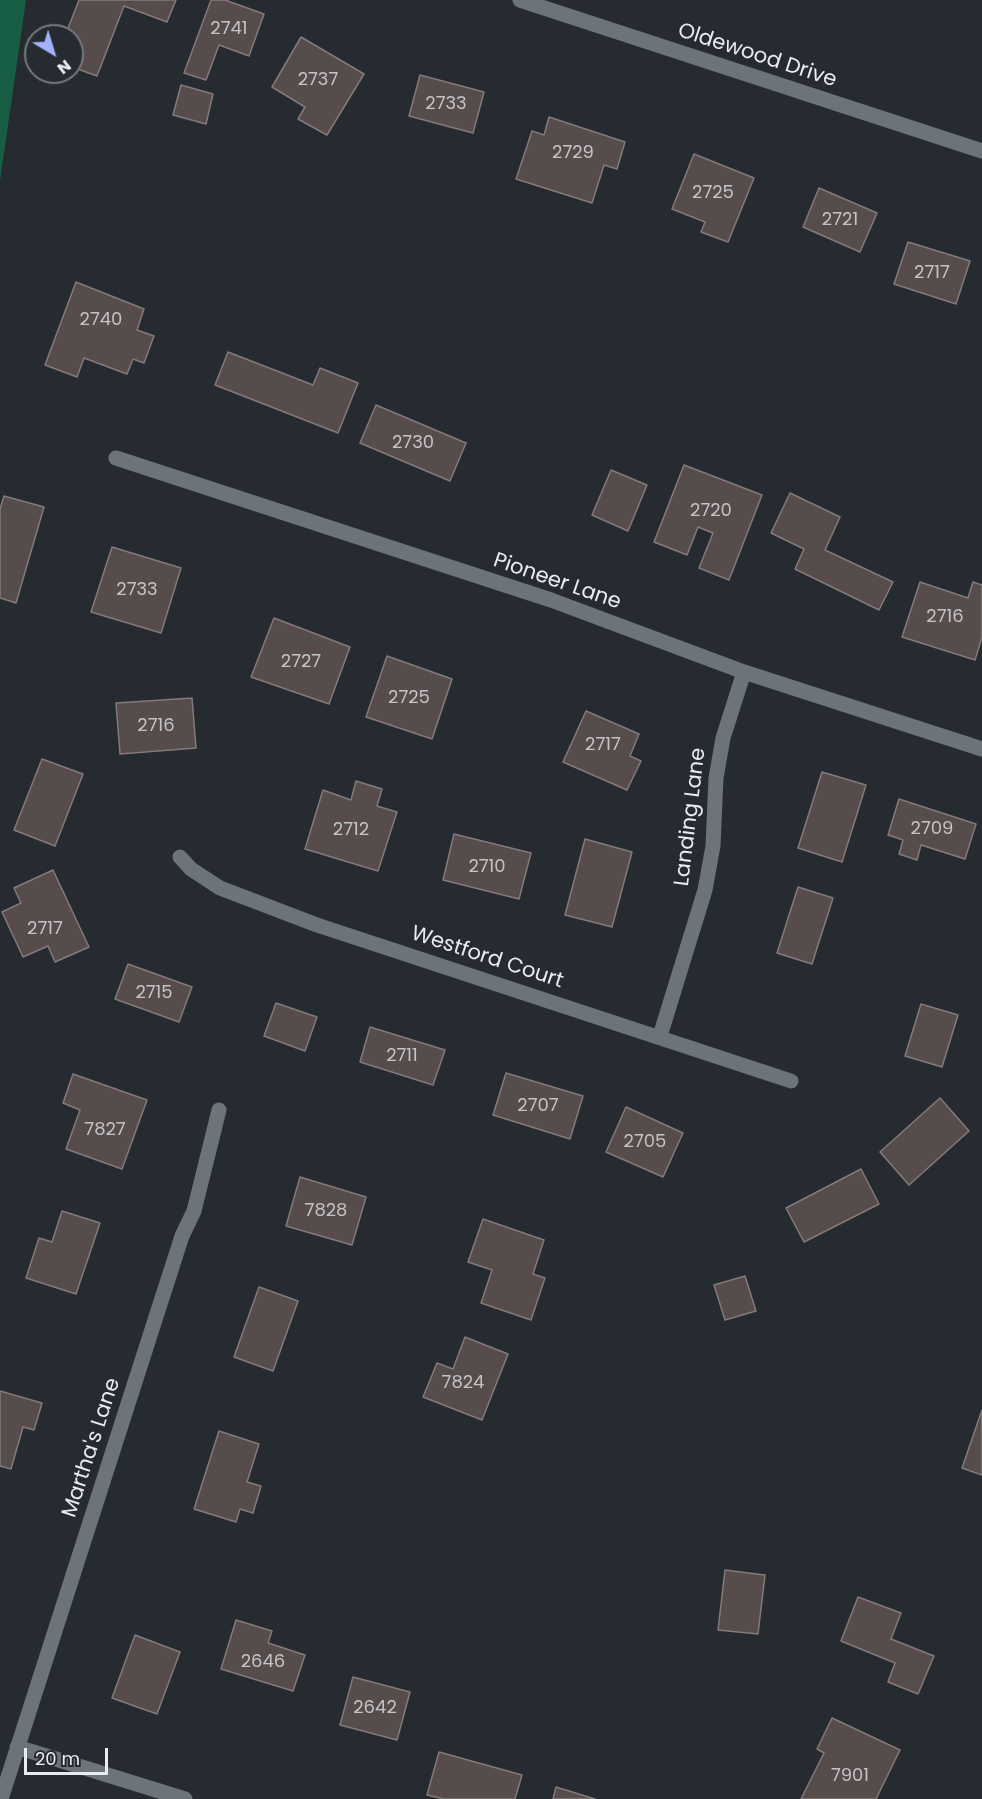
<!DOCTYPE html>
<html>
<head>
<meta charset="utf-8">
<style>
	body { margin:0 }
	#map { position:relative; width:982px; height:1799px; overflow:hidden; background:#262b31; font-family:Poppins,sans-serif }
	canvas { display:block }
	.north { position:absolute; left:24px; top:24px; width:60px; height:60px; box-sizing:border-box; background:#262b31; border:2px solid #74787d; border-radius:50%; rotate:142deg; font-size:16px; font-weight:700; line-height:24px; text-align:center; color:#e8ecf0 }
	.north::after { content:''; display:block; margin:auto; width:21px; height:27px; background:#a4b2fc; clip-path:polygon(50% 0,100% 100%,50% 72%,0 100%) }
	.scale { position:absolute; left:24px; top:1748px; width:84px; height:27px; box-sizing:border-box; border:3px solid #e8ecf0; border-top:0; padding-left:8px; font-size:18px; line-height:21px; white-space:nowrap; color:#e8ecf0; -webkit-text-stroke:4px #262b31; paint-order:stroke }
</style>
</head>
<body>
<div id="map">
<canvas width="982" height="1799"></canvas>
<div class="north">N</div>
<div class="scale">20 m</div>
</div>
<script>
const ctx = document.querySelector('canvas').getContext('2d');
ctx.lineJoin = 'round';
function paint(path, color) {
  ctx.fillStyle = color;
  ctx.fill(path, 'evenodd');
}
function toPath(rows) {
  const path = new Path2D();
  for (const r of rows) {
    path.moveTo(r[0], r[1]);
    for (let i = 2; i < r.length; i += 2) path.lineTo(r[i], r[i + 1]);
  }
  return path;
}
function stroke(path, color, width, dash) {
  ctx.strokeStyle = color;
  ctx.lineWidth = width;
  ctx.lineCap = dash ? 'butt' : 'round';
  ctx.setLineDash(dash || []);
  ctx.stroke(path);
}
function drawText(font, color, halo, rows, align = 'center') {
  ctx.font = font + ' Poppins,sans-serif';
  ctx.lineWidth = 6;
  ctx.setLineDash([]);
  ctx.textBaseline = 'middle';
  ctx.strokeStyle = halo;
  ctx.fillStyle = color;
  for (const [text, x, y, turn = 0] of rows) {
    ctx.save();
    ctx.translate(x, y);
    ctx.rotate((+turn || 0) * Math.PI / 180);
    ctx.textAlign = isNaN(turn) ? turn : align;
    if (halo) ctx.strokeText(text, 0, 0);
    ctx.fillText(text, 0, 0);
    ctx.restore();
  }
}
paint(toPath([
	[0,0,26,0,0,181]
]), '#185e45');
const building = toPath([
	[79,0,176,0,167,22,124,6,97,76,72,67,72,36,65,36,79,0],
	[211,0,225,0,264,14,249,56,219,45,206,80,184,73,211,0],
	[301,37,364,74,327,135,298,119,305,107,272,87,301,37],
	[420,75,484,92,473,133,409,116,420,75],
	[181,85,213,94,206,124,173,115,181,85],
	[549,117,625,142,617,169,604,165,592,203,516,179,532,131,544,135,549,117],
	[694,154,754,178,728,242,701,232,705,222,672,209,694,154],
	[819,188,877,213,860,252,803,227,819,188],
	[908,242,970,261,956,304,894,284,908,242],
	[76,282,144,309,137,330,154,336,144,363,133,359,127,374,84,358,77,377,45,365,76,282],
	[228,352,313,385,320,368,358,383,338,433,215,385,228,352],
	[376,405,466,443,450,481,360,443,376,405],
	[684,465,762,495,729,580,699,568,713,533,698,527,687,555,654,542,684,465],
	[611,470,647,485,628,531,592,515,611,470],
	[790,493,840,517,825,550,893,582,879,610,795,569,804,549,771,533,790,493],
	[4,496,44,507,16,603,0,598,0,509,4,496],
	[112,547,181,568,161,633,91,612,112,547],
	[920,582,968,598,973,582,982,585,982,637,975,660,902,637,920,582],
	[274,618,350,647,329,704,251,677,274,618],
	[387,656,452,679,432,739,366,717,387,656],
	[192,698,196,748,120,754,116,703,192,698],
	[586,711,639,734,630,756,641,761,627,790,563,762,586,711],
	[42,759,83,774,55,846,14,830,42,759],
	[822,772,866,785,842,862,798,848,822,772],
	[356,781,382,789,377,806,397,812,378,871,305,849,323,790,351,800,356,781],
	[899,799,976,824,965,859,921,845,917,860,899,854,903,840,888,835,899,799],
	[454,834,531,853,519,899,443,880,454,834],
	[585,839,632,852,612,927,565,915,585,839],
	[53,870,89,947,55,962,48,946,23,957,2,912,21,903,14,888,53,870],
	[798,887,833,898,812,964,777,953,798,887],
	[128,964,192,987,179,1022,115,999,128,964],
	[276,1003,317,1017,305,1051,264,1036,276,1003],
	[921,1004,958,1015,942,1067,905,1056,921,1004],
	[370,1027,445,1050,433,1085,360,1062,370,1027],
	[506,1073,583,1096,570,1139,493,1115,506,1073],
	[73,1074,147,1100,122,1169,66,1149,80,1110,63,1103,73,1074],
	[940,1098,969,1131,909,1185,880,1152,940,1098],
	[626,1107,683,1133,663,1177,606,1152,626,1107],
	[861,1169,879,1204,804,1242,786,1208,861,1169],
	[300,1177,366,1197,352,1245,286,1226,300,1177],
	[62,1211,100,1223,76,1294,26,1278,39,1238,52,1242,62,1211],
	[483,1219,544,1240,533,1274,545,1278,531,1320,481,1303,492,1270,468,1262,483,1219],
	[745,1276,756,1311,725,1320,714,1285,745,1276],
	[259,1287,298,1301,273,1371,234,1357,259,1287],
	[465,1337,508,1354,482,1420,423,1397,437,1363,453,1369,465,1337],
	[0,1391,42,1403,34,1430,23,1427,11,1469,0,1466,0,1391],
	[982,1410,982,1475,962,1468,982,1410],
	[219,1431,259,1444,247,1482,261,1486,253,1513,240,1509,236,1522,194,1509,219,1431],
	[725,1570,765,1575,758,1634,718,1630,725,1570],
	[858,1597,901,1613,891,1639,934,1656,918,1694,888,1682,895,1663,841,1641,858,1597],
	[236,1620,272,1631,268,1643,305,1655,293,1691,221,1669,236,1620],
	[135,1635,180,1652,157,1714,112,1698,135,1635],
	[353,1677,410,1692,397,1740,340,1725,353,1677],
	[832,1718,900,1750,876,1799,801,1799,824,1753,817,1749,832,1718],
	[439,1752,522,1775,515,1799,444,1799,427,1795,439,1752],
	[556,1787,595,1799,553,1799,556,1787]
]);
paint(building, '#564c4c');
stroke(building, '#857a7a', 1.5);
stroke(toPath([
	[520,0,982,151],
	[116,458,551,600,744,672,982,749],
	[180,857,191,869,220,888,317,925,791,1081],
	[660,1036,705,890,713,846,716,778,723,738,744,672],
	[17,1747,185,1799],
	[1,1799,182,1236,194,1211,219,1110]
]), '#6d737a', 15);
drawText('18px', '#c4c4c7', null, [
	["2741",229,29],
	["2737",318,80],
	["2733",446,104],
	["2729",573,153],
	["2725",713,193],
	["2721",840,220],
	["2717",932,273],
	["2740",101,320],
	["2730",413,443],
	["2720",711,511],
	["2733",137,590],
	["2716",945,617],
	["2727",301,662],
	["2725",409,698],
	["2716",156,726],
	["2717",603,745],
	["2709",932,829],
	["2712",351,830],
	["2710",487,867],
	["2717",45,929],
	["2715",154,993],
	["2711",402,1056],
	["2707",538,1106],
	["7827",105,1130],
	["2705",645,1142],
	["7828",326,1211],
	["7824",463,1383],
	["2646",263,1662],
	["2642",375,1708],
	["7901",850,1776]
]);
drawText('21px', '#e8ecf0', '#262b31', [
	["Oldewood Drive",757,56,18],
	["Pioneer Lane",557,582,19],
	["Landing Lane",691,817,-83],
	["Westford Court",487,958,18],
	["Martha's Lane",92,1448,-72]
]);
</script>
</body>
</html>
